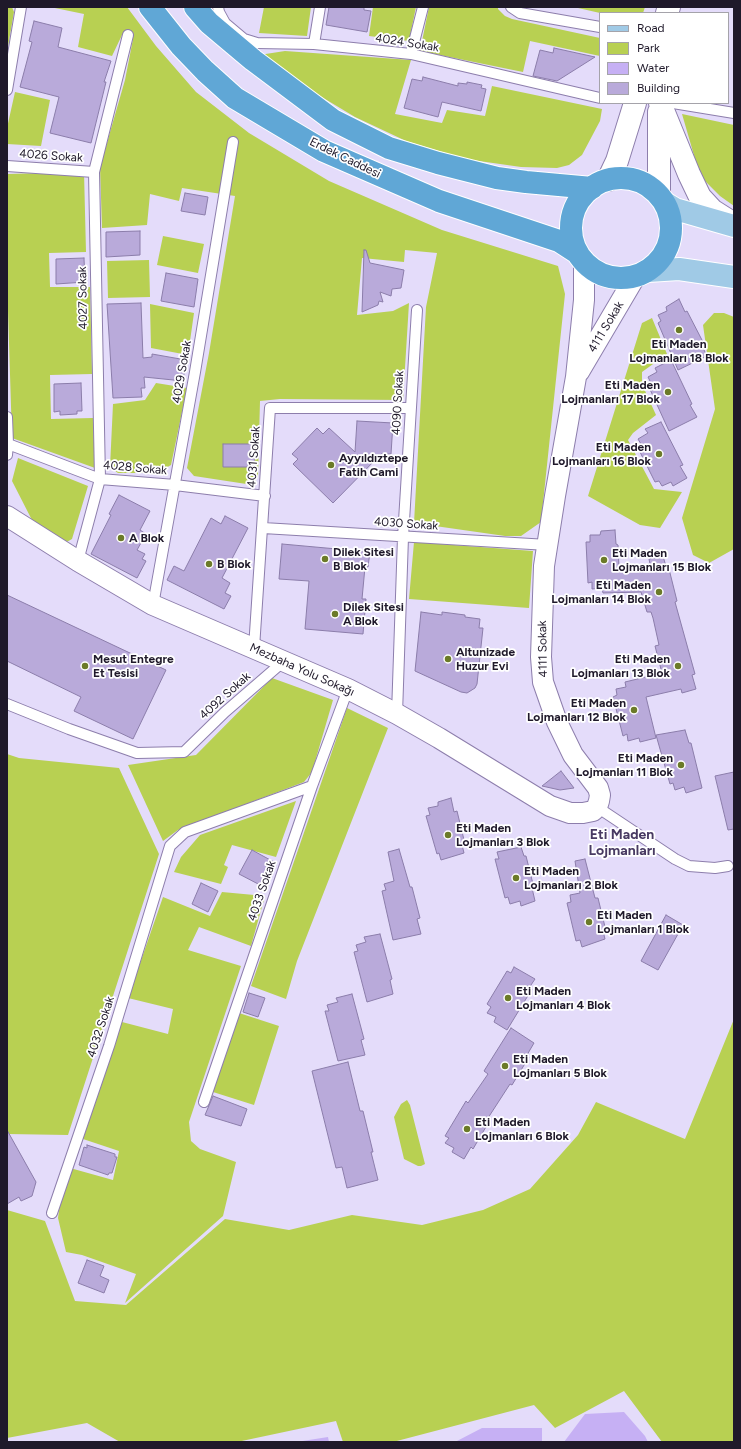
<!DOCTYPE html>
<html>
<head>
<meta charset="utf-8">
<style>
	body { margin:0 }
	#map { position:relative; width:741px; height:1449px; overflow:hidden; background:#e4dcfa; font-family:Figtree,sans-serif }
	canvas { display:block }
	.frame { position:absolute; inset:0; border:8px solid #1f192a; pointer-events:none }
	.legend { position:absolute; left:599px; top:12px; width:130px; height:92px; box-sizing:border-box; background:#fff; border:1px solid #a5a3aa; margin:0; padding:5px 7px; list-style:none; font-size:12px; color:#1f192a }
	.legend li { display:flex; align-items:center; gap:8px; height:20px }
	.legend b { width:20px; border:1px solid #a5a3aa }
</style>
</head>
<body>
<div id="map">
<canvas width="741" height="1449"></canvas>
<div class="frame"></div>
<ul class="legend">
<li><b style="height:5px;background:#a0cae6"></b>Road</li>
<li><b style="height:11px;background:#b8d052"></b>Park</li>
<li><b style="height:11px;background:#c6b0f4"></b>Water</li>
<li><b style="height:11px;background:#b9aada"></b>Building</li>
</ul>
</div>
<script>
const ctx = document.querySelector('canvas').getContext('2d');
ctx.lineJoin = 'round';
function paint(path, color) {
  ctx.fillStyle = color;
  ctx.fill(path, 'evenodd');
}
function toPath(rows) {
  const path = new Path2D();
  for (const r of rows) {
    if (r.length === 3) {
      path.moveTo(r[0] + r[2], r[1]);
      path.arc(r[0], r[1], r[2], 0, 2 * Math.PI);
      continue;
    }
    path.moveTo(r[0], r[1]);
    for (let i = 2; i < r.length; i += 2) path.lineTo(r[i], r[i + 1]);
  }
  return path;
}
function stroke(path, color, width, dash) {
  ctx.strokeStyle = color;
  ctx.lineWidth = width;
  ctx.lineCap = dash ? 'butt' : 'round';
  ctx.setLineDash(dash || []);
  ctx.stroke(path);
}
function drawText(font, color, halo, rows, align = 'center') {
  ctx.font = font + ' Figtree,sans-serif';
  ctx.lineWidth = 3.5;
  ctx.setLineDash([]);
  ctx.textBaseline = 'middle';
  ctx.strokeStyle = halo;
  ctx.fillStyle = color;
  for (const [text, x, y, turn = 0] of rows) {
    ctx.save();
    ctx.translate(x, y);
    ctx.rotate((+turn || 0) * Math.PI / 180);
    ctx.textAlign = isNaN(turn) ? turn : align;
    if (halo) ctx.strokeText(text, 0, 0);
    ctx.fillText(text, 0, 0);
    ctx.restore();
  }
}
paint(toPath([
	[7,7,12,7,14,12,7,52],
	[50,7,127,7,156,46,196,92,249,133,329,181,442,230,558,266,565,294,541,522,521,536,505,536,414,523,426,307,437,253,405,250,404,262,362,258,357,315,393,311,409,303,403,400,280,399,260,401,258,476,253,485,194,476,187,468,209,353,235,196,182,188,179,201,150,194,147,225,102,228,100,167,125,80,133,39,122,35,112,56,78,47,84,14],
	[264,7,311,7,307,36,259,33],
	[373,7,416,7,409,41,369,36],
	[429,7,498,7,498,9,505,16,512,19,600,38,600,56,530,41,523,72,420,51],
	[579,7,645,7,643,13,600,13,578,8],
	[285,51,411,60,395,114,442,123,447,110,485,116,492,86,602,109,600,121,582,155,569,165,557,168,521,167,465,159,406,141,355,117,310,90,259,55],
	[15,92,50,100,41,146,7,144,7,128],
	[682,114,734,125,734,206,720,196,700,176],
	[84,172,86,252,49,253,50,287,90,287,92,374,50,375,51,419,93,418,95,468,12,438,7,279,7,174],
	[163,236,204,244,198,273,157,265],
	[149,260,150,297,108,298,107,261],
	[150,304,194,313,188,355,151,348],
	[714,313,724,313,734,317,734,549,709,563,693,555,682,518,715,409,703,325],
	[652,318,667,354,642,372,642,384,656,415,633,433,628,440,654,489,682,492,660,528,640,525,588,496,642,323],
	[156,383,187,388,171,465,157,473,118,473,110,467,113,404,145,400],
	[18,458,88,486,72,539,65,543,34,524,12,481],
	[414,542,533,551,529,608,409,599],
	[272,678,333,700,312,772,304,782,178,830,163,841,128,765,196,755],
	[347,708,388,728,297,961,286,999,251,986],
	[7,754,19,758,119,768,159,854,68,1135,7,1134],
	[296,801,276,857,232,845,224,865,228,867,221,884,174,872,181,857,200,835],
	[222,892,265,896,251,946,199,927,188,950,241,966,189,1122,191,1141,200,1149,236,1162,223,1216,125,1303,136,1274,82,1255,66,1252,58,1218,60,1203,70,1168,113,1180,119,1151,83,1139,122,1022,168,1034,173,1009,128,998,163,897,210,916],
	[239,1013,279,1026,254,1105,213,1092],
	[734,1019,734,1442,662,1442,624,1391,555,1428,534,1405,393,1442,343,1442,336,1421,237,1442,120,1442,87,1423,7,1438,7,1210,45,1221,75,1301,126,1305,225,1219,289,1230,352,1215,422,1225,483,1210,530,1189,578,1135,596,1102,685,1139],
	[407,1100,410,1105,425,1164,421,1166,418,1166,404,1159,394,1117,401,1104]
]), '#b8d052');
paint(toPath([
	[624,1412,645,1436,648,1442,564,1442,585,1414],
	[482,1428,542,1428,542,1442,455,1442],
	[328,1437,329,1442,296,1442]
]), '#c6b0f4');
const building = toPath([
	[329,7,364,7,364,10,371,11,367,32,326,25,329,7],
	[34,21,62,28,58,47,111,61,104,82,106,82,91,143,50,133,59,97,20,87,32,42,29,41,34,21],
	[554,48,595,57,557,81,533,76,540,50,553,53,554,48],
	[423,77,458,86,458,83,467,84,467,82,482,85,481,88,486,89,481,111,442,102,438,117,404,108,412,79,422,81,423,77],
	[185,193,208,197,205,215,181,211,185,193],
	[140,231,140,255,106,257,106,232,140,231],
	[364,250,366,250,370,263,404,270,401,288,392,289,391,296,380,292,383,302,379,301,378,305,362,312,364,250],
	[84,258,85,282,56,284,56,259,84,258],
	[166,273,198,279,194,307,161,301,166,273],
	[679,299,685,312,687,311,703,342,700,342,707,356,678,370,658,323,661,321,658,315,667,311,666,307,679,299],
	[141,303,143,358,152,357,152,354,186,360,183,381,144,377,145,388,141,388,142,397,113,398,107,304,141,303],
	[671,360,692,404,690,405,697,417,669,431,648,385,651,383,648,377,657,372,655,368,671,360],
	[81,383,82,411,77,411,77,414,60,415,60,411,54,412,54,384,81,383],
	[357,421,393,423,391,454,381,454,333,503,293,464,298,459,292,454,317,428,323,434,329,428,355,452,357,421],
	[661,422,683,465,680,466,687,478,673,486,671,482,662,486,659,481,655,482,637,446,641,444,638,439,648,433,645,429,661,422],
	[223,444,255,444,254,467,223,467,223,444],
	[119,495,150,511,140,530,146,534,137,550,145,554,142,559,146,561,137,578,91,554,111,515,109,514,119,495],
	[225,516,248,528,222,578,230,583,225,593,231,596,224,609,167,580,174,566,184,571,211,518,221,524,225,516],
	[615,530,616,544,618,545,619,568,650,564,649,559,663,556,667,570,669,569,677,601,675,602,695,674,692,675,696,689,682,693,681,689,646,697,656,738,640,742,639,738,628,741,627,734,623,736,613,697,617,695,616,689,626,687,625,682,662,673,655,646,659,645,653,618,651,612,647,612,641,592,603,593,602,588,592,589,592,582,588,583,586,542,590,542,590,535,600,535,601,531,615,530],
	[282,544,370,552,368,567,365,567,362,599,366,599,363,634,305,629,309,581,279,579,282,544],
	[7,595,166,670,133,739,74,711,81,697,7,661,7,595],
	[421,612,442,615,442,612,465,615,465,617,480,619,479,628,483,628,477,684,475,688,467,693,461,692,415,671,421,612],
	[685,730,689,743,691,743,702,788,686,793,684,787,675,790,673,783,670,784,656,735,685,730],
	[561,771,574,788,560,790,542,786,561,771],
	[734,772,734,829,728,830,715,776,734,772],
	[451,798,454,812,457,811,465,844,462,845,464,853,441,860,439,853,437,854,426,816,430,815,428,808,438,806,438,802,451,798],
	[521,847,524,856,526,856,534,888,532,888,535,901,521,906,520,901,510,904,508,897,505,898,495,859,499,859,497,852,521,847],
	[399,849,410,887,412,887,420,918,417,919,421,934,393,940,382,891,386,890,384,884,394,881,388,852,399,849],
	[252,850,274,862,262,886,239,874,252,850],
	[585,859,595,898,598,898,606,931,603,931,605,939,582,947,580,940,576,941,567,903,571,902,570,895,580,893,575,861,585,859],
	[201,883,218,891,208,912,192,904,201,883],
	[666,915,683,925,658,970,641,961,666,915],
	[380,934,392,979,390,980,393,994,367,1002,354,952,358,951,356,945,366,942,364,937,380,934],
	[514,967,535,979,529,988,532,989,507,1030,494,1022,496,1017,487,1013,491,1007,487,1004,507,971,511,973,514,967],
	[249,993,265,998,258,1017,243,1012,249,993],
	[352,994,364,1039,361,1040,365,1055,338,1061,325,1011,329,1011,327,1005,338,1002,336,998,352,994],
	[511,1028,534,1043,527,1055,529,1057,512,1085,510,1084,488,1118,490,1120,473,1149,471,1147,464,1159,452,1152,454,1148,445,1143,449,1138,445,1136,466,1101,468,1103,488,1074,484,1071,511,1028],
	[348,1062,360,1111,363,1111,373,1152,371,1152,378,1180,347,1188,342,1167,336,1168,312,1071,348,1062],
	[213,1096,247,1109,241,1126,205,1115,213,1096],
	[7,1130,36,1182,32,1196,21,1201,19,1197,7,1204,7,1130],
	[87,1145,115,1154,115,1157,117,1157,112,1173,109,1173,108,1175,79,1165,84,1147,87,1148,87,1145],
	[87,1260,104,1266,100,1276,109,1280,104,1293,78,1283,87,1260]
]);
paint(building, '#b9aada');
stroke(building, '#8b7daa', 1);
const lane = toPath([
	[218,7,219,12,225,23,244,39,257,43,314,44,411,54,600,98],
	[511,7,520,13,600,27],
	[314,44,320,7],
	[411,54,423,7],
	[7,90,21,7],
	[673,103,734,113],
	[7,166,94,172],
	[7,417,8,444,7,455],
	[8,444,100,479,175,485,265,496],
	[263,528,548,545],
	[78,561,100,479,94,172,128,35],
	[153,605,195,372,233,142],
	[254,648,270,408,411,408],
	[7,704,69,729,137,753,184,752,225,712,284,661],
	[397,714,403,537,417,310],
	[597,807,675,859,689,866,715,868,728,866],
	[204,1102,312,786,348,689],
	[52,1213,109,1046,170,846,185,832,312,786]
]);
const street = toPath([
	[579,372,635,277],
	[7,516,78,561,153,605,348,689,397,714,439,738,550,806,570,813,583,813,593,811,597,807,599,801,600,795,598,788,573,755,557,722,543,682,541,657,544,566,555,496,576,377,584,300,584,263]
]);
const secondary = toPath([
	[667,13,669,7],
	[660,103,689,174,700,197,712,210,734,224],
	[608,180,617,161,635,103],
	[659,195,659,112]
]);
const primary = toPath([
	[665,203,675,209,734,226],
	[648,271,679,269,734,277]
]);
const highway = toPath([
	[150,7,181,46,205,71,235,98,324,151,439,201,559,241,576,252],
	[195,7,209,23,253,60,333,120,389,148,438,163,497,178,526,182,592,188],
	[621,228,50]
]);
stroke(lane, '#8d7eac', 12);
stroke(street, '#8d7eac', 22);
stroke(secondary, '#8d7eac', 24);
stroke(primary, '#fff', 24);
stroke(highway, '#fff', 24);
stroke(lane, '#fff', 10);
stroke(street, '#fff', 20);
stroke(secondary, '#fff', 22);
stroke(primary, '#a0cae6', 22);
stroke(highway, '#60a7d6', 22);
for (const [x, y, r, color] of [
	[679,330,4,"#6b7a28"],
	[668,392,4,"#6b7a28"],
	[659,454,4,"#6b7a28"],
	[331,465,4,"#6b7a28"],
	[121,538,4,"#6b7a28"],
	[325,559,4,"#6b7a28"],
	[604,560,4,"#6b7a28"],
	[209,564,4,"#6b7a28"],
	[659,592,4,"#6b7a28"],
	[335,614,4,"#6b7a28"],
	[448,659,4,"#6b7a28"],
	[85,666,4,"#6b7a28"],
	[678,666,4,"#6b7a28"],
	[634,710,4,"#6b7a28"],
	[681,765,4,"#6b7a28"],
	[448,835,4,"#6b7a28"],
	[516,878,4,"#6b7a28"],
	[589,922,4,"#6b7a28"],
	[508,998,4,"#6b7a28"],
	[505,1066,4,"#6b7a28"],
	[467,1129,4,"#6b7a28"]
]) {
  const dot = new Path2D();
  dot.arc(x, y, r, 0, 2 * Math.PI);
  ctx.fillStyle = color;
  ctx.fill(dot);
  stroke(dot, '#fff', 1.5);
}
drawText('12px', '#1f192a', '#fff', [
	["4024 Sokak",407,43,9],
	["4026 Sokak",51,156,4],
	["Erdek Caddesi",345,158,26],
	["4027 Sokak",83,298,-91],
	["4111 Sokak",606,327,-59],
	["4029 Sokak",182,372,-80],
	["4090 Sokak",398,403,-87],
	["4031 Sokak",254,457,-86],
	["4028 Sokak",135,468,5],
	["4030 Sokak",406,524,4],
	["4111 Sokak",543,649,-91],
	["Mezbaha Yolu Sokağı",302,670,24],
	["4092 Sokak",225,696,-42],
	["4033 Sokak",262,891,-71],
	["4032 Sokak",101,1027,-72]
]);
drawText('bold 12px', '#1f192a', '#fff', [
	["Eti Maden",679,344,"center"],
	["Lojmanları 18 Blok",679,358,"center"],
	["Eti Maden",660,385,"right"],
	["Lojmanları 17 Blok",660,399,"right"],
	["Eti Maden",651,447,"right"],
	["Lojmanları 16 Blok",651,461,"right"],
	["Ayyıldıztepe",339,458],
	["Fatih Cami",339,472],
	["A Blok",129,538],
	["Dilek Sitesi",333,552],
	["B Blok",333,566],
	["Eti Maden",612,553],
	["Lojmanları 15 Blok",612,567],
	["B Blok",217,564],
	["Eti Maden",651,585,"right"],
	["Lojmanları 14 Blok",651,599,"right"],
	["Dilek Sitesi",343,607],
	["A Blok",343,621],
	["Altunizade",456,652],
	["Huzur Evi",456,666],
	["Mesut Entegre",93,659],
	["Et Tesisi",93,673],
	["Eti Maden",670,659,"right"],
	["Lojmanları 13 Blok",670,673,"right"],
	["Eti Maden",626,703,"right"],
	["Lojmanları 12 Blok",626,717,"right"],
	["Eti Maden",673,758,"right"],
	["Lojmanları 11 Blok",673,772,"right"],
	["Eti Maden",456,828],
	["Lojmanları 3 Blok",456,842],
	["Eti Maden",524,871],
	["Lojmanları 2 Blok",524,885],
	["Eti Maden",597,915],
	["Lojmanları 1 Blok",597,929],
	["Eti Maden",516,991],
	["Lojmanları 4 Blok",516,1005],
	["Eti Maden",513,1059],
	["Lojmanları 5 Blok",513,1073],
	["Eti Maden",475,1122],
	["Lojmanları 6 Blok",475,1136]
], 'left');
drawText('bold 14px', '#483a62', '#fff', [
	["Eti Maden",622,835],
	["Lojmanları",622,851]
]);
</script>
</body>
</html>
